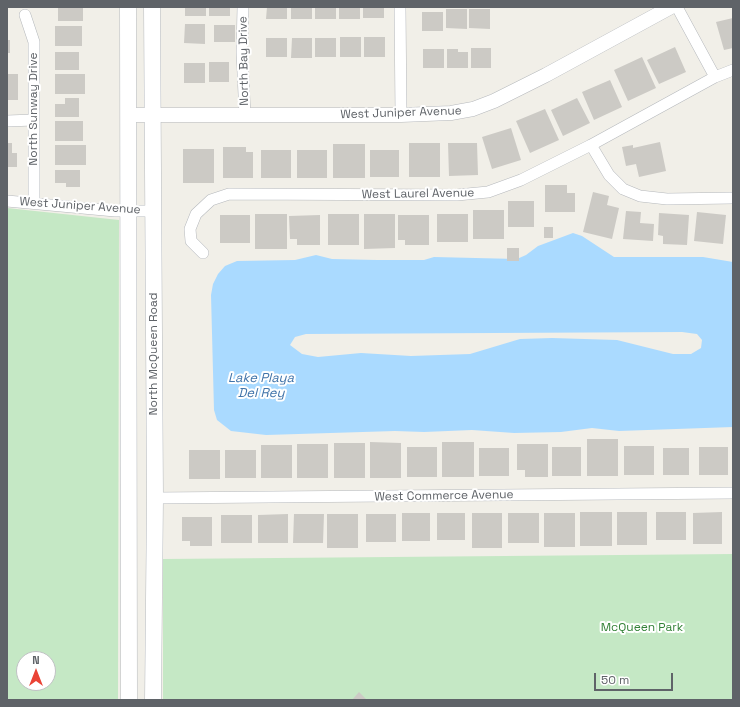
<!DOCTYPE html>
<html>
<head>
<meta charset="utf-8">
<style>
	body { margin:0 }
	#map { position:relative; width:740px; height:707px; overflow:hidden; background:#f1efe8; font-family:"Space Grotesk",sans-serif }
	canvas { display:block }
	.frame { position:absolute; inset:0; border:8px solid #5f6368; pointer-events:none }
	.north { position:absolute; left:16px; top:651px; width:40px; height:40px; box-sizing:border-box; background:#fff; border:1px solid #bfc1c3; border-radius:50%; rotate:0deg; font-size:11px; font-weight:700; line-height:16px; text-align:center; color:#5f6368 }
	.north::after { content:''; display:block; margin:auto; width:14px; height:18px; background:#ea4335; clip-path:polygon(50% 0,100% 100%,50% 72%,0 100%) }
	.scale { position:absolute; left:594px; top:673px; width:79px; height:18px; box-sizing:border-box; border:2px solid #5f6368; border-top:0; padding-left:5px; font-size:12px; line-height:14px; white-space:nowrap; color:#5f6368; -webkit-text-stroke:3px #fff; paint-order:stroke }
</style>
</head>
<body>
<div id="map">
<canvas width="740" height="707"></canvas>
<div class="frame"></div>
<div class="north">N</div>
<div class="scale">50 m</div>
</div>
<script>
const ctx = document.querySelector('canvas').getContext('2d');
ctx.lineJoin = 'round';
function paint(path, color) {
  ctx.fillStyle = color;
  ctx.fill(path, 'evenodd');
}
function toPath(rows) {
  const path = new Path2D();
  for (const r of rows) {
    path.moveTo(r[0], r[1]);
    for (let i = 2; i < r.length; i += 2) path.lineTo(r[i], r[i + 1]);
  }
  return path;
}
function stroke(path, color, width, dash) {
  ctx.strokeStyle = color;
  ctx.lineWidth = width;
  ctx.lineCap = dash ? 'butt' : 'round';
  ctx.setLineDash(dash || []);
  ctx.stroke(path);
}
function drawText(font, color, halo, rows, align = 'center') {
  ctx.font = font + ' "Space Grotesk",sans-serif';
  ctx.lineWidth = 4;
  ctx.setLineDash([]);
  ctx.textBaseline = 'middle';
  ctx.strokeStyle = halo;
  ctx.fillStyle = color;
  for (const [text, x, y, turn = 0] of rows) {
    ctx.save();
    ctx.translate(x, y);
    ctx.rotate((+turn || 0) * Math.PI / 180);
    ctx.textAlign = isNaN(turn) ? turn : align;
    if (halo) ctx.strokeText(text, 0, 0);
    ctx.fillText(text, 0, 0);
    ctx.restore();
  }
}
paint(toPath([
	[7,208,119,220,118,700,7,700],
	[24,659,48,659,48,683,24,683],
	[733,554,733,700,163,700,163,559]
]), '#c5e8c5');
paint(toPath([
	[573,233,582,236,614,257,703,257,733,262,733,427,619,431,592,428,561,432,514,433,472,430,424,432,395,431,266,435,231,431,217,420,214,410,211,295,213,284,218,274,225,266,237,261,295,260,316,255,332,259,377,260,424,260,434,257,517,259,526,255,538,246],
	[682,332,697,334,702,340,701,348,691,354,673,354,617,340,552,338,520,339,470,354,411,356,361,353,318,357,302,354,290,345,295,337,306,334]
]), '#aadaff');
paint(toPath([
	[83,7,83,21,58,21,58,8],
	[185,7,206,7,206,16,185,16],
	[209,7,230,7,230,16,209,16],
	[267,7,287,7,287,19,266,19],
	[291,7,312,7,312,19,291,19],
	[315,7,336,7,336,19,315,19],
	[339,7,360,7,360,19,339,19],
	[363,7,384,7,384,18,363,18],
	[446,9,467,9,467,29,446,28],
	[469,9,490,9,490,29,469,28],
	[422,12,443,12,443,31,422,31],
	[733,18,733,48,724,50,716,22],
	[185,24,205,24,205,44,184,43],
	[214,25,235,25,235,42,214,42],
	[55,26,82,26,82,46,55,46],
	[340,37,361,37,361,57,340,57],
	[364,37,385,37,385,57,364,57],
	[266,38,287,38,287,57,266,57],
	[292,38,312,38,312,58,291,58],
	[315,38,336,38,336,57,315,57],
	[7,40,10,40,10,53,7,53],
	[675,47,686,72,659,84,647,60],
	[471,48,491,48,491,68,471,68],
	[423,49,444,49,444,68,423,68],
	[447,49,458,49,458,52,468,52,468,68,447,68],
	[55,52,79,52,79,70,55,70],
	[642,57,656,88,628,101,614,70],
	[209,62,229,62,229,82,209,82],
	[184,63,205,63,205,83,184,83],
	[7,74,18,74,18,100,7,100],
	[55,74,85,74,85,94,55,94],
	[610,80,622,107,594,120,582,92],
	[65,98,79,98,79,117,55,117,55,104,65,104],
	[577,98,590,123,563,136,551,110],
	[545,109,559,140,530,153,516,121],
	[55,121,83,121,83,141,55,141],
	[511,128,521,160,492,169,482,137],
	[660,142,666,171,639,177,636,164,626,166,622,147,633,145,633,148],
	[7,143,12,143,12,153,17,153,17,167,7,167],
	[409,143,440,143,440,177,409,177],
	[448,143,477,143,478,175,449,176],
	[333,144,365,144,365,178,333,178],
	[55,145,86,145,86,165,55,165],
	[223,147,246,147,246,152,253,152,253,178,223,178],
	[183,149,214,149,214,183,183,183],
	[261,150,291,150,291,178,261,178],
	[297,150,327,150,327,178,297,178],
	[370,150,399,150,399,177,370,177],
	[55,170,80,170,80,187,66,187,66,183,55,183],
	[545,185,567,185,567,193,575,193,575,212,545,212],
	[593,192,609,196,607,205,619,208,612,239,583,232],
	[508,201,534,201,534,227,508,227],
	[473,210,504,210,504,239,473,239],
	[626,211,641,212,640,223,654,224,653,241,623,239],
	[697,212,726,215,723,244,694,241],
	[659,213,689,215,687,245,663,244,663,236,658,235],
	[255,214,287,214,287,249,255,249],
	[328,214,359,214,359,245,328,245],
	[364,214,395,214,395,248,364,249],
	[437,214,468,214,468,242,437,242],
	[220,215,250,215,250,243,220,243],
	[320,215,320,245,297,245,297,239,290,239,289,216],
	[398,215,429,215,429,245,405,245,405,240,398,240],
	[544,227,553,227,553,238,544,238],
	[507,248,519,248,519,261,507,261],
	[587,439,618,439,618,476,587,476],
	[370,442,401,443,401,478,370,478],
	[442,442,474,442,474,477,442,477],
	[334,443,365,443,365,478,334,478],
	[297,444,328,444,328,478,297,478],
	[517,444,548,444,548,477,525,477,525,470,517,470],
	[261,445,292,445,292,478,261,478],
	[624,446,654,446,654,475,624,475],
	[407,447,437,447,437,477,407,477],
	[552,447,581,447,581,476,552,476],
	[699,447,728,447,728,475,699,475],
	[479,448,509,448,509,476,479,476],
	[663,448,689,448,689,475,663,475],
	[189,450,220,450,220,479,189,479],
	[225,450,256,450,256,478,225,478],
	[580,512,612,512,612,546,580,546],
	[617,512,647,512,647,545,617,545],
	[656,512,686,512,686,540,656,540],
	[722,512,722,544,693,544,693,513],
	[402,513,430,513,430,541,402,541],
	[437,513,465,513,465,540,437,540],
	[472,513,502,513,502,548,472,548],
	[508,513,539,513,539,543,508,543],
	[544,513,575,513,575,547,544,547],
	[288,514,288,543,258,543,258,515],
	[294,514,324,514,323,543,293,543],
	[327,514,358,514,358,548,327,548],
	[366,514,396,514,396,542,366,542],
	[221,515,252,515,252,543,221,543],
	[182,517,212,517,212,546,190,546,190,541,182,541],
	[359,692,367,700,352,700]
]), '#cccac5');
const minor = toPath([
	[243,7,242,52,245,116],
	[400,7,401,115],
	[677,7,715,77],
	[25,15,34,42,34,203],
	[7,121,34,120],
	[591,145,609,175,623,189,640,196,667,199,733,198],
	[7,201,115,211,153,211],
	[203,253,191,241,190,229,196,214,211,200,229,194,457,195,488,192,521,180,591,145,715,77,733,70],
	[155,498,733,493]
]);
const tertiary = toPath([
	[129,115,401,115,451,113,473,109,494,101,546,75,671,7]
]);
const secondary = toPath([
	[128,7,129,700],
	[152,7,155,498,153,700]
]);
stroke(minor, '#b5b8bc', 12);
stroke(tertiary, '#b5b8bc', 15);
stroke(secondary, '#b6babf', 17);
stroke(minor, '#fff', 11);
stroke(tertiary, '#fff', 14);
stroke(secondary, '#fff', 16);
drawText('12px', '#5f6368', '#fff', [
	["North Bay Drive",244,61,-91],
	["North Sunway Drive",34,109,-90],
	["West Juniper Avenue",401,113,-2],
	["West Laurel Avenue",418,194,-1],
	["West Juniper Avenue",80,206,4],
	["North McQueen Road",154,354,-90],
	["West Commerce Avenue",444,496,-1]
]);
drawText('12px', '#348238', '#fff', [
	["McQueen Park",642,628]
]);
drawText('italic 13px', '#4174aa', '#fff', [
	["Lake Playa",261,378],
	["Del Rey",261,393]
]);
</script>
</body>
</html>
